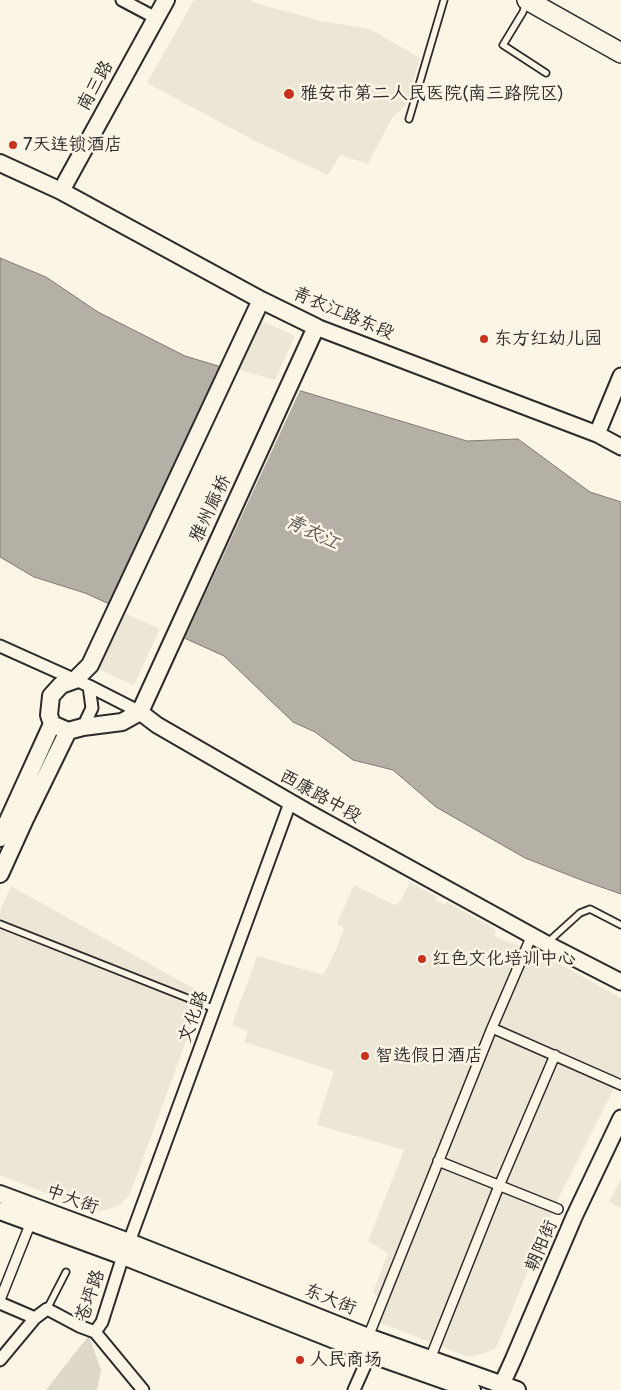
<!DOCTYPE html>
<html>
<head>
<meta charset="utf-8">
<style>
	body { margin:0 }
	canvas { display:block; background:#fcf5e5 }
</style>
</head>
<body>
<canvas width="621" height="1390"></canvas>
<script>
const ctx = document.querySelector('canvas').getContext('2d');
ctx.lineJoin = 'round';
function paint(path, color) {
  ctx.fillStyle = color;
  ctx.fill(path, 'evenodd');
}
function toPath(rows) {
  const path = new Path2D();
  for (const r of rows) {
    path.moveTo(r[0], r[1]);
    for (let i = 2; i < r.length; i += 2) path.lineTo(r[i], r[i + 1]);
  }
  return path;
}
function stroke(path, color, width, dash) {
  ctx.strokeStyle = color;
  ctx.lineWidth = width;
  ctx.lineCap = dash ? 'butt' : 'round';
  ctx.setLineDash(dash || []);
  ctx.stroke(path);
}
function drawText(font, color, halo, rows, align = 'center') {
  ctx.font = font + ' Pangolin,"LXGW WenKai TC",sans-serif';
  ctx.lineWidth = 5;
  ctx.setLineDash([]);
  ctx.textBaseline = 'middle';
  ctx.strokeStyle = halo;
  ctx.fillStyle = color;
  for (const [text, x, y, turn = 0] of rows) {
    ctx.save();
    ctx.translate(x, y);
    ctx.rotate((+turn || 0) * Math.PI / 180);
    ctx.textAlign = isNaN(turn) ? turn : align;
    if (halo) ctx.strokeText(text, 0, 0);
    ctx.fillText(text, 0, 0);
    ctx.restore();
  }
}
paint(toPath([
	[194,0,250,0,255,3,321,21,370,29,420,58,406,105,392,118,368,164,340,155,328,175,257,142,147,83],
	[256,318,295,336,134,685,95,668],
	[410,882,437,897,435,900,445,905,447,902,494,928,496,931,494,934,495,937,533,951,565,967,621,998,621,1075,557,1201,496,1348,486,1353,468,1357,371,1319,378,1298,373,1292,388,1253,368,1241,404,1150,317,1125,334,1071,244,1042,248,1031,232,1025,257,956,323,975,336,950,344,928,337,924,354,885,394,905,399,903],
	[11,886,205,995,194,1019,130,1194,121,1204,107,1210,95,1212,0,1175,0,911],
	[621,1179,621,1208,609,1202]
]), '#ece6d7');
paint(toPath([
	[89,1335,101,1370,97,1390,46,1390]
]), '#ded8ca');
const water = toPath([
	[0,258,46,277,98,312,185,356,467,441,518,439,590,492,621,502,621,894,584,881,525,858,436,807,393,770,353,760,315,732,293,722,224,656,85,593,34,577,0,557,0,258]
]);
paint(water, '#b4b0a5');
stroke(water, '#7d7b74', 1);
paint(toPath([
	[221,364,301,388,184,640,109,606]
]), '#fcf5e5');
const service = toPath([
	[526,2,523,12,503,45,546,73],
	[409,119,444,0],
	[0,924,215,1009],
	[548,942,580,913,590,909,621,925],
	[47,1309,66,1272]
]);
const pedestrian = toPath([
	[492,1028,621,1085],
	[438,1161,558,1209],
	[0,1300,31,1222],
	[368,1337,492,1028,532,935],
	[430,1359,499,1186,555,1055]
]);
const minor = toPath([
	[122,0,156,18],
	[0,646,89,686,140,712],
	[83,727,92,708,89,686],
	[129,1242,290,803],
	[0,1303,35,1318],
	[95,1332,102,1322,123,1256],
	[0,1360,35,1318,47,1309,79,1326,95,1332,143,1390],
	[354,1390,370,1354]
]);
const tertiary = toPath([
	[316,327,597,434,621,447],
	[597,434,621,376],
	[140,712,157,725,311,814,547,944,621,982],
	[502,1390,502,1384,513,1360,574,1217,621,1118]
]);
const secondary = toPath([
	[0,163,61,191,261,300,316,327,140,712,122,722,83,727,68,731,52,724,49,715,51,696,61,685,75,680,90,665,261,300],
	[61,191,166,0],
	[0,838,52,724],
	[0,874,25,819,68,731],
	[0,1194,129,1242,368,1337,517,1390],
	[0,1211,123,1256,370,1354,472,1390]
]);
const primary = toPath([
	[527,0,621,53]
]);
stroke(service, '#2b2b2b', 9);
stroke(pedestrian, '#2b2b2b', 12);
stroke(minor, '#2b2b2b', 15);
stroke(tertiary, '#2b2b2b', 19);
stroke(secondary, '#2b2b2b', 20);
stroke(primary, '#2b2b2b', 22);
stroke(service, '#fcf5e5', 5.5);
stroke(pedestrian, '#fcf5e5', 9);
stroke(minor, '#fcf5e5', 11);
stroke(tertiary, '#fcf5e5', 15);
stroke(secondary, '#fcf5e5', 16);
stroke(primary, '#fcf5e5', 19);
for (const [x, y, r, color] of [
	[289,94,6,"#c8321e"],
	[13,145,5,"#c8321e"],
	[484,339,5,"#c8321e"],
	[422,959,5,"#c8321e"],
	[365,1056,5,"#c8321e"],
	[300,1360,5,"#c8321e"]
]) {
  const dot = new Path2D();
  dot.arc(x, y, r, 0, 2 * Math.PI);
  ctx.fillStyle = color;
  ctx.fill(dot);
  stroke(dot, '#fcf5e5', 2);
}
drawText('18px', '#2b2b2b', '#fcf5e5', [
	["南三路",96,86,-61],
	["青衣江路东段",343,314,23],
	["雅州廊桥",211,509,-65],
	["西康路中段",320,797,29],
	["文化路",194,1017,-70],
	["中大街",72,1200,20],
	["朝阳街",542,1246,-67],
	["苍坪路",91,1296,-71],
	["东大街",330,1300,22]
]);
drawText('18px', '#2b2b2b', '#fcf5e5', [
	["雅安市第二人民医院(南三路院区)",300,94],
	["7天连锁酒店",23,145],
	["东方红幼儿园",494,339],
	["红色文化培训中心",432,959],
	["智选假日酒店",375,1056],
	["人民商场",310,1360]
], 'left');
drawText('italic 19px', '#545350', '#fcf5e5', [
	["青衣江",312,533,26]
]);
</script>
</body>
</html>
